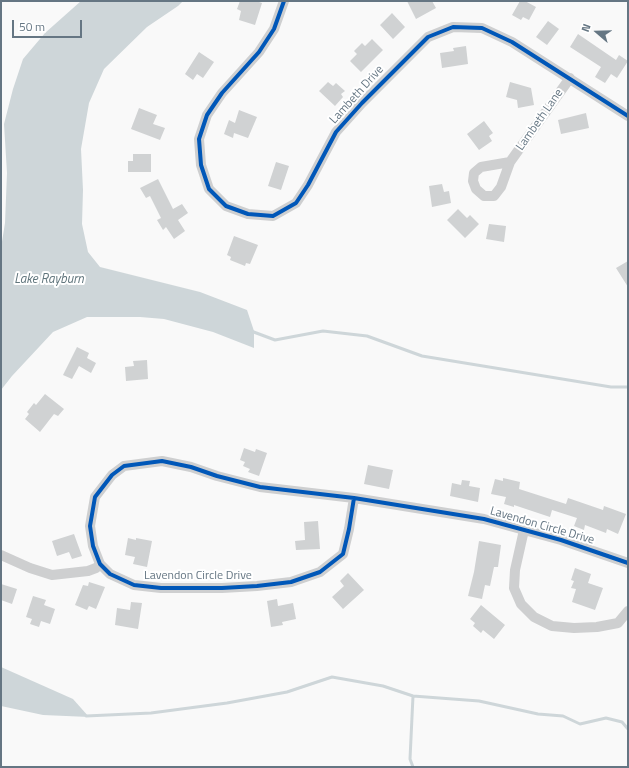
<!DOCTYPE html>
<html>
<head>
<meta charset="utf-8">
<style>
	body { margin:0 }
	#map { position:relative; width:629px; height:768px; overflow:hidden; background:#f9f9f9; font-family:"Titillium Web",sans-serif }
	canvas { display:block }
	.frame { position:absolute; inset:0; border:2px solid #657683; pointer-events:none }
	.north { position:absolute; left:577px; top:12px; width:40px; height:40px; -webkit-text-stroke:3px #fff; paint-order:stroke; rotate:290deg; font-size:11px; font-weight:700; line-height:16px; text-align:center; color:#657683 }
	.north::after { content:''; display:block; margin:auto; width:14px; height:18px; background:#657683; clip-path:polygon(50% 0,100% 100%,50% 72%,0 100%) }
	.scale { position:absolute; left:12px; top:20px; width:70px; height:18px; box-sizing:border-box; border:2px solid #657683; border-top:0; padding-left:5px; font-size:12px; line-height:14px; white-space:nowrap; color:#657683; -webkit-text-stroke:3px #fff; paint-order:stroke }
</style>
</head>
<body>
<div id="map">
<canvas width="629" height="768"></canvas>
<div class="frame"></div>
<div class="north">N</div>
<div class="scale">50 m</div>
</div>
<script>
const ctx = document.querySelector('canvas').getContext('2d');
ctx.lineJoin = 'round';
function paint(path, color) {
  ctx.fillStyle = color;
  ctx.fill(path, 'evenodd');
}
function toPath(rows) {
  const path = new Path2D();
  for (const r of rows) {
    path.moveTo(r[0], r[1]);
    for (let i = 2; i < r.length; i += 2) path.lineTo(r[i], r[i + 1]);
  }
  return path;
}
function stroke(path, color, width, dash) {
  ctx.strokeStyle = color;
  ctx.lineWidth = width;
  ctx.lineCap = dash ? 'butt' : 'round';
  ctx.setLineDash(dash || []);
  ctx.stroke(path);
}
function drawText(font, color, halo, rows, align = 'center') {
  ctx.font = font + ' "Titillium Web",sans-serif';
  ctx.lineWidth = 4;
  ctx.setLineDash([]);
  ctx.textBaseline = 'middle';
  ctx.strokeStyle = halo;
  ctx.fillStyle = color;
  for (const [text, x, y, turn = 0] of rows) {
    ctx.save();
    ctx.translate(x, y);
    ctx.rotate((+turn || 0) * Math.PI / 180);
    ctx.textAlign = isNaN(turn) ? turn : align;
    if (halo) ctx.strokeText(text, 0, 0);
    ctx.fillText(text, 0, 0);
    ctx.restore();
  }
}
paint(toPath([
	[81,1,183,1,178,6,147,27,104,69,89,103,81,149,83,190,82,224,88,252,100,267,200,292,247,310,254,331,254,348,213,332,164,319,140,317,87,317,53,332,12,376,1,390,1,248,5,223,7,173,4,124,13,89,23,59,45,33],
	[1,667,73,699,89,717,43,715,1,706]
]), '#ced6d9');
stroke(toPath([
	[251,331,275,340,323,331,367,336,422,356,611,387,628,387],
	[413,696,410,759,413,767],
	[86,716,151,713,227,703,287,692,332,677,383,686,413,696,479,701,538,714,563,716,580,724,606,718,622,722,628,729]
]), '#ced6d9', 3);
paint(toPath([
	[240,1,256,1,262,3,255,25,239,20,241,11,237,9],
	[407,1,432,1,436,8,416,19],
	[520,1,525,1,536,7,529,20,523,17,521,20,512,15],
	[392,13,405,27,393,39,380,25],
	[548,21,559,29,547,45,536,37],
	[578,34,616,60,619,55,628,61,617,78,611,74,605,83,595,77,601,67,570,47],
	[372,39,383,50,361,72,350,61,357,54,354,51,362,43,365,46],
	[466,46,468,64,442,68,440,53,454,51,453,48],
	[199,52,214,62,203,78,197,74,193,80,185,74],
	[328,82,333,86,336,83,345,91,341,94,343,97,335,106,319,91],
	[510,82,531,88,534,105,518,108,517,100,506,97],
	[139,108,157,115,153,124,165,128,160,140,131,129],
	[239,110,257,117,248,138,234,133,233,138,224,134,229,120,235,123],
	[586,113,589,128,561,134,558,120],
	[484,121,493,133,489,136,492,141,479,150,467,134],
	[133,154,151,154,151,172,128,172,128,161,133,161],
	[276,162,289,166,281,190,268,186],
	[158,179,173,209,182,204,188,213,178,220,185,231,174,239,166,227,163,230,157,220,161,218,150,196,146,198,140,188],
	[442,184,444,192,449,191,451,203,432,207,429,186],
	[458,209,467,218,470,215,479,224,465,238,447,220],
	[489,224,506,226,504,242,486,239],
	[234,236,258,245,250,264,246,263,245,266,230,260,231,257,227,255],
	[628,261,628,287,616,268],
	[77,347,89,353,87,358,96,363,91,373,79,366,72,379,63,375],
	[147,360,148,379,126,381,125,367,134,366,133,361],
	[45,394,64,409,58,416,54,414,40,432,25,419,29,414,27,412,34,403,36,405],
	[244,448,255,452,256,449,267,453,259,476,248,472,250,469,243,466,245,462,240,460],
	[368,465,393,470,389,489,364,484],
	[503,478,520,482,519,489,566,504,568,498,603,510,604,506,626,514,618,534,607,529,606,533,585,525,584,530,574,526,577,518,552,510,550,517,514,505,514,507,504,504,506,497,491,494,495,479,503,481],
	[462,480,470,481,469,486,480,488,478,502,450,496,452,483,461,485],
	[318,521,320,549,296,550,295,541,305,540,304,522],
	[74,534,82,556,72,559,69,552,57,556,52,541],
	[128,538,136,540,136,538,152,541,147,567,133,564,135,557,125,555],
	[479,541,501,545,498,567,494,567,490,586,485,585,482,599,468,596,474,572],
	[575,568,591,574,588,583,603,588,595,610,572,602,576,589,571,588,574,581,571,580],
	[348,573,364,590,343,609,332,597,344,586,340,581],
	[89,582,105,587,96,609,89,606,87,610,75,605,83,585,88,586],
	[1,584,17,589,12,604,1,600],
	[33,596,46,600,44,605,55,609,50,624,41,621,39,627,30,624,32,619,26,617],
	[277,599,278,606,293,603,296,619,282,622,283,625,271,627,267,601],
	[131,602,142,603,138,629,115,625,117,608,130,610],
	[481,605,505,625,494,639,483,630,481,633,473,626,475,623,470,619]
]), '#d0d2d3');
stroke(toPath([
	[284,1,274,29,259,52,222,93,207,115,199,139,201,165,209,189,226,206,248,214,273,216,296,203,308,185,336,132,362,103,428,37,453,27,482,28,512,42,628,116],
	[510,162,501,187,494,196,484,196,476,189,473,181,474,173,481,167,510,162,570,78],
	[354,498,349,529,343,554,320,572,291,582,257,586,222,588,161,588,134,585,110,574,100,564,93,546,90,526,95,497,112,475,124,466,162,461,191,467,217,476,260,487,354,498,484,519,561,540,628,563],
	[524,530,515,570,514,588,521,604,534,617,552,626,574,628,597,627,618,623,628,611],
	[1,555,30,568,52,575,88,571,96,568,100,564]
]), '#cecfd0', 10);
stroke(toPath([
	[284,1,274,29,259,52,222,93,207,115,199,139,201,165,209,189,226,206,248,214,273,216,296,203,308,185,336,132,362,103,428,37,453,27,482,28,512,42,628,116],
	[354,498,349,529,343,554,320,572,291,582,257,586,222,588,161,588,134,585,110,574,100,564,93,546,90,526,95,497,112,475,124,466,162,461,191,467,217,476,260,487,354,498,484,519,561,540,628,563]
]), '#0057b8', 4);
drawText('12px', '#657683', '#fff', [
	["Lambeth Drive",357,95,-48],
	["Lambeth Lane",540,120,-55],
	["Lavendon Circle Drive",542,526,16],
	["Lavendon Circle Drive",198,576]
]);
drawText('italic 13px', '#60757c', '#fff', [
	["Lake Rayburn",49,280]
]);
</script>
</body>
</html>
